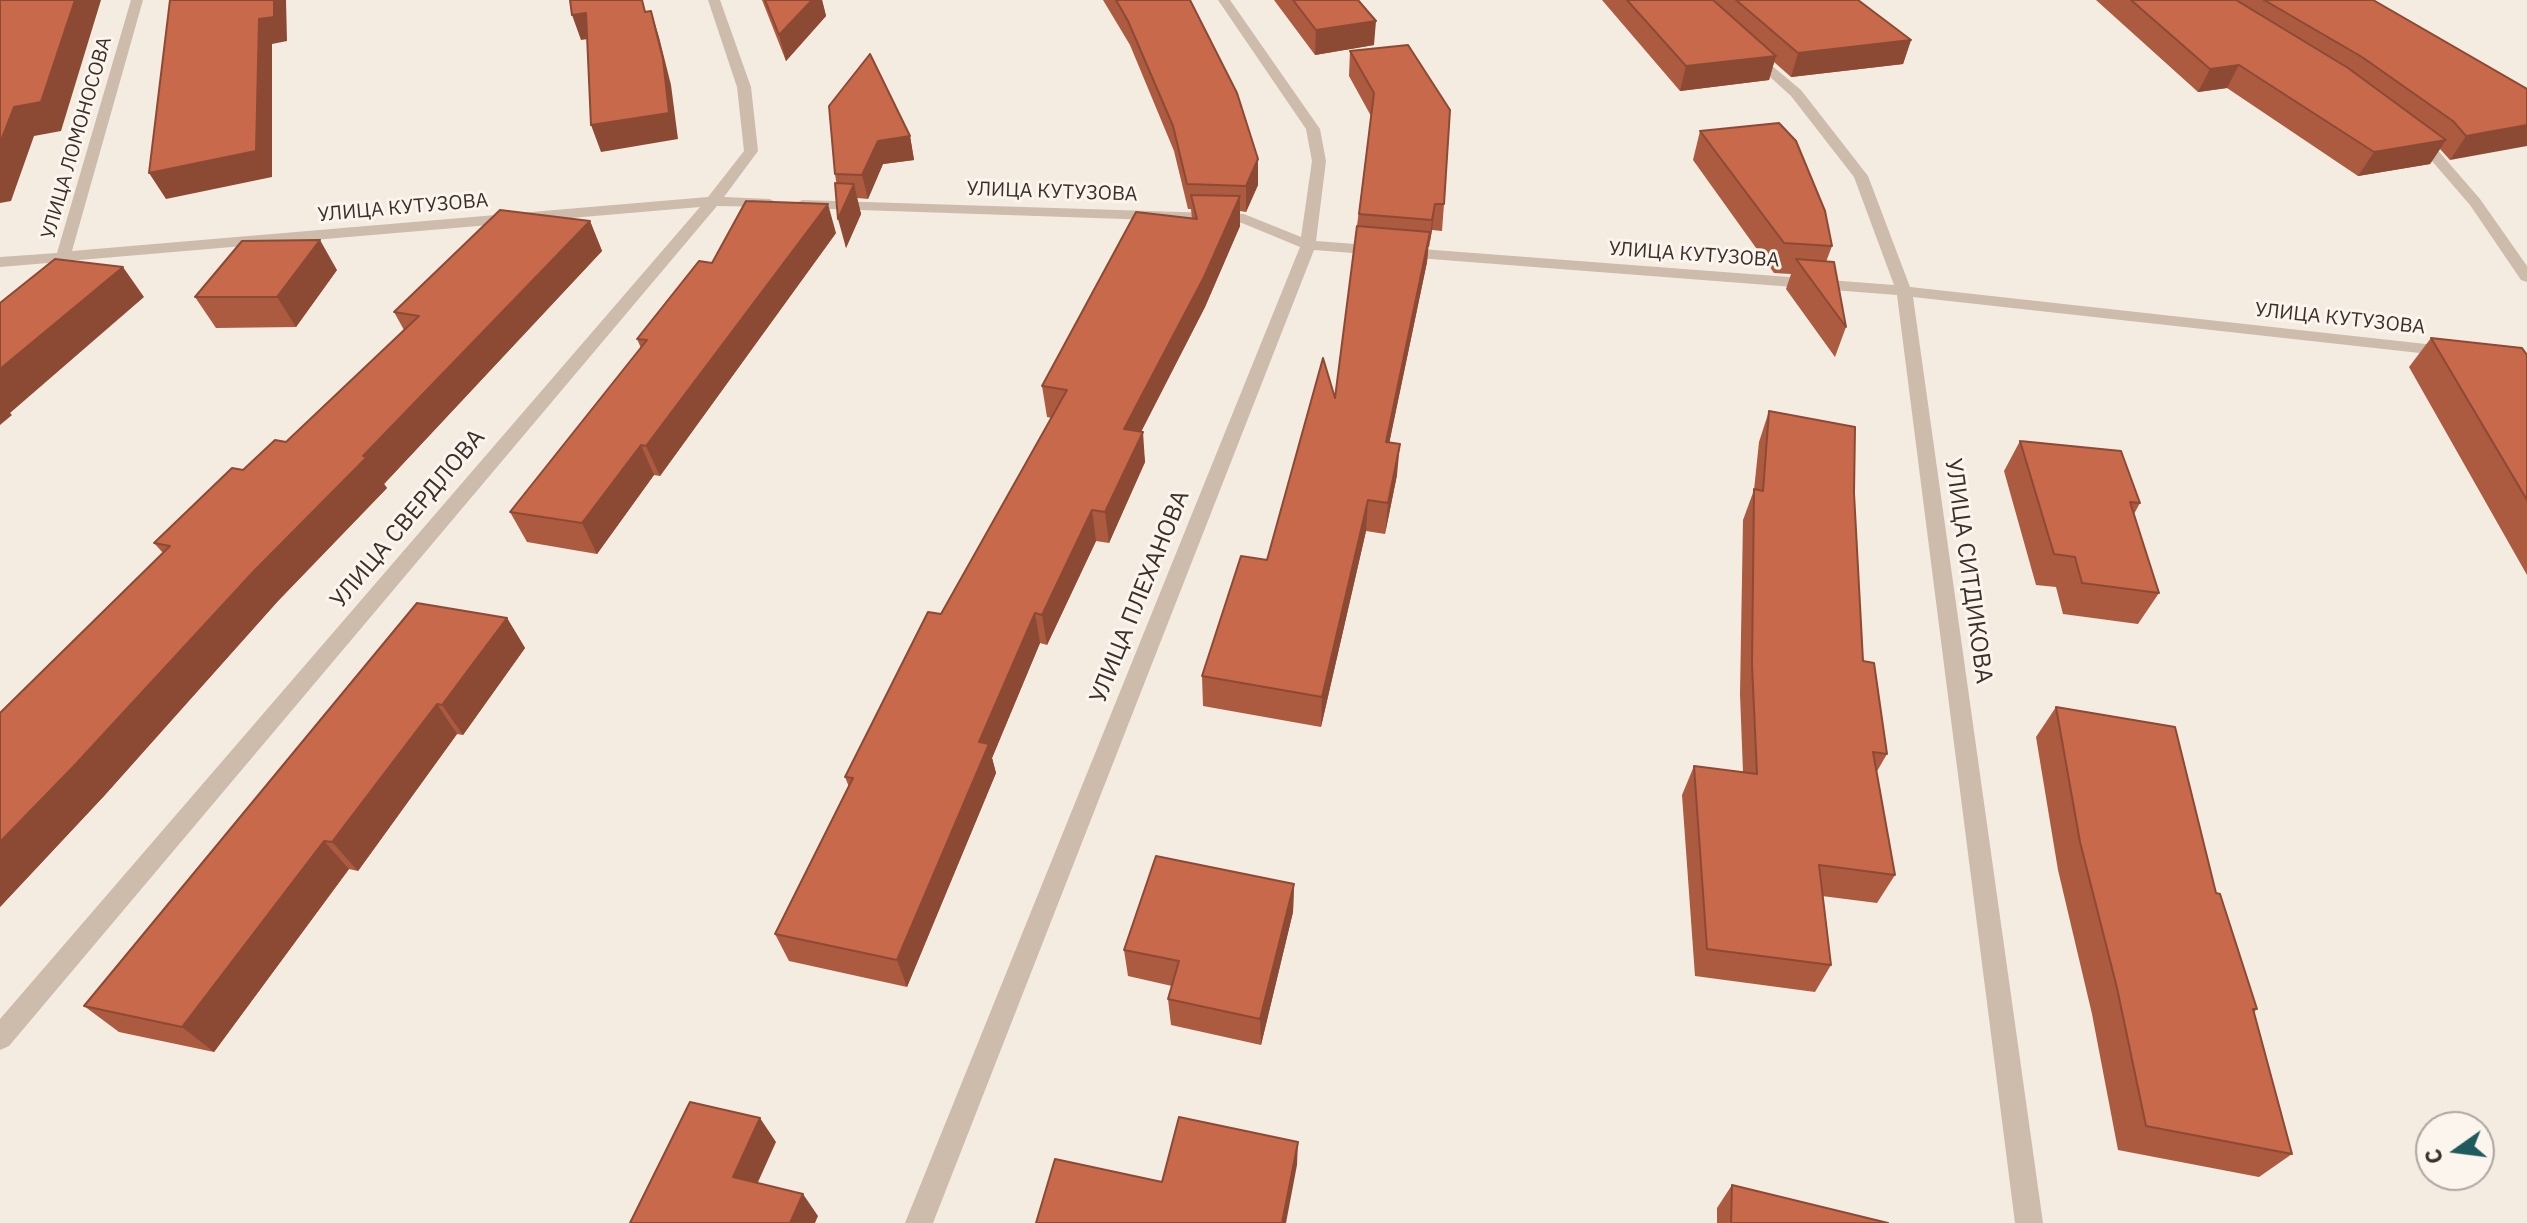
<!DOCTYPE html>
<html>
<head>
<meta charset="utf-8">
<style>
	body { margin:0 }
	#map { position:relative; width:2527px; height:1223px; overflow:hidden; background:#f4ebe1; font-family:"IBM Plex Sans",sans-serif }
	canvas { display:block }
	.north { position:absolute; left:2415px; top:1111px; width:80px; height:80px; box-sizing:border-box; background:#fbf5ee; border:2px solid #aea6a0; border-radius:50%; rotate:256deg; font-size:22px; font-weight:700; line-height:32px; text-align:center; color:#3b302b }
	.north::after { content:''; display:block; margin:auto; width:28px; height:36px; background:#1f5a5e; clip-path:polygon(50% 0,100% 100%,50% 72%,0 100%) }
</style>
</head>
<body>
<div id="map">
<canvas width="2527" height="1223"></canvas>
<div class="north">С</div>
</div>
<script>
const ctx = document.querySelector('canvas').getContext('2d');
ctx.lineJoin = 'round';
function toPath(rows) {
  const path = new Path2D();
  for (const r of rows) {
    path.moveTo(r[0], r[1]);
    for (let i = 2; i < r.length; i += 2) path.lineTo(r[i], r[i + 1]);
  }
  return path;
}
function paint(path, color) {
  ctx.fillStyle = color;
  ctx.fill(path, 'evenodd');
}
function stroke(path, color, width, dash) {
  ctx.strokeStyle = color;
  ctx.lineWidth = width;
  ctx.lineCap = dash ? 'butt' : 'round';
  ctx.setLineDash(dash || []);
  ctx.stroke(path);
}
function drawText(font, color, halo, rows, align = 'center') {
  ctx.font = font + ' "IBM Plex Sans",sans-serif';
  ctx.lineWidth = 6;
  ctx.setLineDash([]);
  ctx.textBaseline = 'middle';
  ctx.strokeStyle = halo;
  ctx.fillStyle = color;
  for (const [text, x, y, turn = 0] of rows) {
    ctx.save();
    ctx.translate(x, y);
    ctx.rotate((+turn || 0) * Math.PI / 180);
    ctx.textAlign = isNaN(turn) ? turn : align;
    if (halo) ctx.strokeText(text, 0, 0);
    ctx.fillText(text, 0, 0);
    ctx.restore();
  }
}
paint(toPath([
	[131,0,143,0,72,251,708,197,744,151,737,87,708,0,720,0,751,87,758,151,724,197,770,199,777,203,770,207,717,206,9,1046,0,1050,0,1019,700,207,68,261,55,269,49,267,48,263,0,267,0,257,57,253,131,0],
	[1218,0,1230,0,1320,129,1326,161,1316,241,1894,285,1854,177,1791,96,1747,56,1747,50,1752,49,1801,90,1868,176,1910,287,2453,347,2455,351,2447,356,1913,297,2043,1223,2015,1223,1897,295,1314,250,933,1223,905,1223,1300,247,1242,223,802,208,795,204,802,200,1244,214,1301,237,1312,161,1306,129,1218,0],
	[2410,136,2420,136,2435,147,2480,199,2527,266,2527,282,2521,280,2470,205,2425,153,2410,142,2410,136]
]), '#cdbbac');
paint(toPath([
	[762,0,822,0,826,16,786,61],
	[1103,0,1190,0,1258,185,1246,212,1240,211,1240,226,1205,307,1141,432,1145,462,1109,543,1096,541,1047,645,1040,643,992,758,996,773,907,987,789,961,775,934,849,787,845,777,941,614,1052,418,1047,417,1042,386,1192,219,1191,209,1188,209,1174,151,1130,45],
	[1274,0,1358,0,1374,45,1315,55],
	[1602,0,1858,0,1911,40,1903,64,1791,77,1774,62,1769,80,1680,91],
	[2096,0,2373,0,2527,89,2450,160,2440,149,2430,164,2358,176,2227,88,2198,92],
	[1350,51,1444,204,1442,231,1432,230,1429,247,1428,247,1427,262,1389,443,1397,475,1385,534,1366,531,1321,727,1203,706,1202,676,1267,560,1335,398,1371,116,1349,76],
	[1700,131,1832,246,1826,262,1846,327,1835,357,1786,289,1791,274,1774,273,1693,160],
	[910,136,914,160,883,164,868,199,857,198,861,214,846,248,835,174],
	[590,221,602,251,384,484,387,488,278,601,104,796,0,907,0,713,163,553,154,543,286,442,404,330,394,312],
	[836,233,660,476,654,475,597,554,527,542,510,512,641,348,637,339,712,263],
	[337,270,296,327,216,328,195,297],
	[2431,338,2527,355,2527,575,2409,367],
	[1769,411,1854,493,1863,661,1887,754,1876,773,1895,875,1877,903,1822,896,1831,965,1815,992,1695,976,1682,795,1694,766,1743,772,1740,694,1743,520,1754,490,1759,442],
	[2020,441,2140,503,2134,514,2159,593,2138,624,2063,614,2056,587,2036,585,2004,471],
	[507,618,525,648,463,735,457,734,358,871,349,869,214,1052,119,1032,84,1006],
	[2056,707,2216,893,2257,1009,2254,1012,2292,1154,2259,1177,2118,1150,2092,1014,2058,870,2036,737],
	[1294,884,1293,912,1261,1045,1171,1025,1168,999,1172,986,1128,976,1124,950],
	[1732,1185,1888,1223,1717,1223,1717,1208]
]), '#ac5a40');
paint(toPath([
	[75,0,101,0,61,131,34,136,11,201,0,203,0,143,14,107],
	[274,0,286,0,287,41,272,44,272,177,166,199,149,173,259,19],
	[812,0,822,0,826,16,786,61,779,35],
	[651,11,659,37,671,85,678,139,601,152,591,125],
	[586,13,595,38,581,40,572,15],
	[1376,21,1374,45,1315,55,1316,30],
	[1911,40,1903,64,1791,77,1798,53],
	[1776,56,1769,80,1680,91,1686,66],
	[2239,65,2227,88,2198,92,2210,69],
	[2527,125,2527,146,2450,160,2466,136],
	[910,136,914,160,883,164,868,199,862,175,878,141],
	[2446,140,2430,164,2358,176,2374,152],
	[1258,159,1258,185,1246,212,1246,186],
	[854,184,861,214,846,248,838,219],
	[1240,196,1240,226,1205,307,1127,459,1124,429],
	[828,204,836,233,660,476,646,446],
	[1435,204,1432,230,1429,247,1432,220],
	[590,221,602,251,384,484,387,488,278,601,104,796,0,907,0,842,363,456],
	[1430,232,1427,262,1383,473,1386,442],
	[320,240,337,270,296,327,277,297],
	[123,267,144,297,10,413,12,415,0,425,0,369],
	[1143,432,1145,462,1109,543,1105,512],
	[1400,444,1397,475,1385,534,1388,503],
	[641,445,654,475,597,554,582,523],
	[1368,500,1366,531,1321,727,1322,697],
	[1092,510,1096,541,1047,645,1042,615],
	[1035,613,1040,643,992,758,996,773,907,987,897,960,979,742],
	[507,618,525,648,463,735,442,705],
	[437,704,457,734,358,871,332,842],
	[324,841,349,869,214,1052,182,1027],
	[1294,884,1293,912,1261,1045,1260,1019],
	[760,1118,776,1142,750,1200,733,1177],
	[1298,1142,1297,1165,1286,1223,1282,1223],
	[803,1194,818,1216,815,1223,790,1223]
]), '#8c4a34');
const building = toPath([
	[0,0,75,0,41,102,14,107,0,143,0,0],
	[170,0,274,0,274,17,259,19,256,151,149,173,170,0],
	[570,0,642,0,645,12,651,11,663,59,669,113,591,125,586,13,572,15,570,0],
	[765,0,812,0,779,35,765,0],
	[1116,0,1190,0,1237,93,1258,159,1246,186,1187,184,1173,126,1128,21,1116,0],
	[1293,0,1358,0,1376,21,1316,30,1293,0],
	[1627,0,1713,0,1776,56,1686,66,1627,0],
	[1736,0,1858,0,1911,40,1798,53,1736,0],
	[2131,0,2236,0,2348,68,2446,140,2374,152,2239,65,2210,69,2131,0],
	[2264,0,2373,0,2527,89,2527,125,2466,136,2453,121,2362,57,2264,0],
	[1408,45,1450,110,1444,204,1435,204,1432,220,1359,214,1374,93,1350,51,1408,45],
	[870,54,910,136,878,141,862,175,835,174,829,106,870,54],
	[1779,123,1796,141,1825,211,1832,246,1784,243,1700,131,1779,123],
	[835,183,854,184,838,219,835,183],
	[1191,195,1240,196,1204,277,1124,429,1143,432,1105,512,1092,510,1042,615,1035,613,979,742,989,744,897,960,775,934,853,778,845,777,928,612,941,614,1067,390,1042,386,1136,212,1197,219,1191,195],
	[746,201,828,204,646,446,641,445,582,523,510,512,647,340,637,339,699,261,712,263,746,201],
	[500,210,590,221,363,456,367,457,254,571,73,767,0,842,0,713,170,546,154,543,232,468,243,470,275,440,286,442,419,316,394,312,500,210],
	[1357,226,1430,232,1386,442,1400,444,1388,503,1368,500,1322,697,1202,676,1241,556,1267,560,1323,358,1335,398,1357,226],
	[320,240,277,297,195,297,242,241,320,240],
	[55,259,123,267,0,369,0,303,55,259],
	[1796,259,1834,262,1846,327,1796,259],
	[2431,338,2522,348,2527,355,2527,500,2431,338],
	[1769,411,1855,427,1854,493,1863,661,1874,663,1887,754,1873,752,1895,875,1819,865,1831,965,1707,949,1694,766,1757,774,1752,664,1754,489,1763,491,1769,411],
	[2020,441,2121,451,2140,503,2130,502,2159,593,2082,583,2075,557,2054,554,2020,441],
	[417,603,507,618,442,705,437,704,332,842,324,841,182,1027,84,1006,417,603],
	[2056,707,2175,727,2216,893,2220,894,2257,1009,2253,1009,2292,1154,2146,1126,2117,988,2080,842,2056,707],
	[1156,856,1294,884,1260,1019,1168,999,1179,961,1124,950,1156,856],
	[690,1102,760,1118,733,1177,803,1194,790,1223,630,1223,690,1102],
	[1179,1117,1298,1142,1282,1223,1036,1223,1055,1159,1162,1182,1179,1117],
	[1732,1185,1888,1223,1731,1223,1732,1185]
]);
paint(building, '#c8694b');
stroke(building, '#8c4a34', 2);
drawText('20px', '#3b302b', '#fbf5ee', [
	["УЛИЦА ЛОМОНОСОВА",77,138,-74],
	["УЛИЦА КУТУЗОВА",1052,192,2],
	["УЛИЦА КУТУЗОВА",403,208,-5],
	["УЛИЦА КУТУЗОВА",1694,255,4],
	["УЛИЦА КУТУЗОВА",2340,319,6]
]);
drawText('24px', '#3b302b', '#fbf5ee', [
	["УЛИЦА СВЕРДЛОВА",408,519,-50],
	["УЛИЦА СИТДИКОВА",1968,571,82],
	["УЛИЦА ПЛЕХАНОВА",1140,597,-68]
]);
</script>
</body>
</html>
